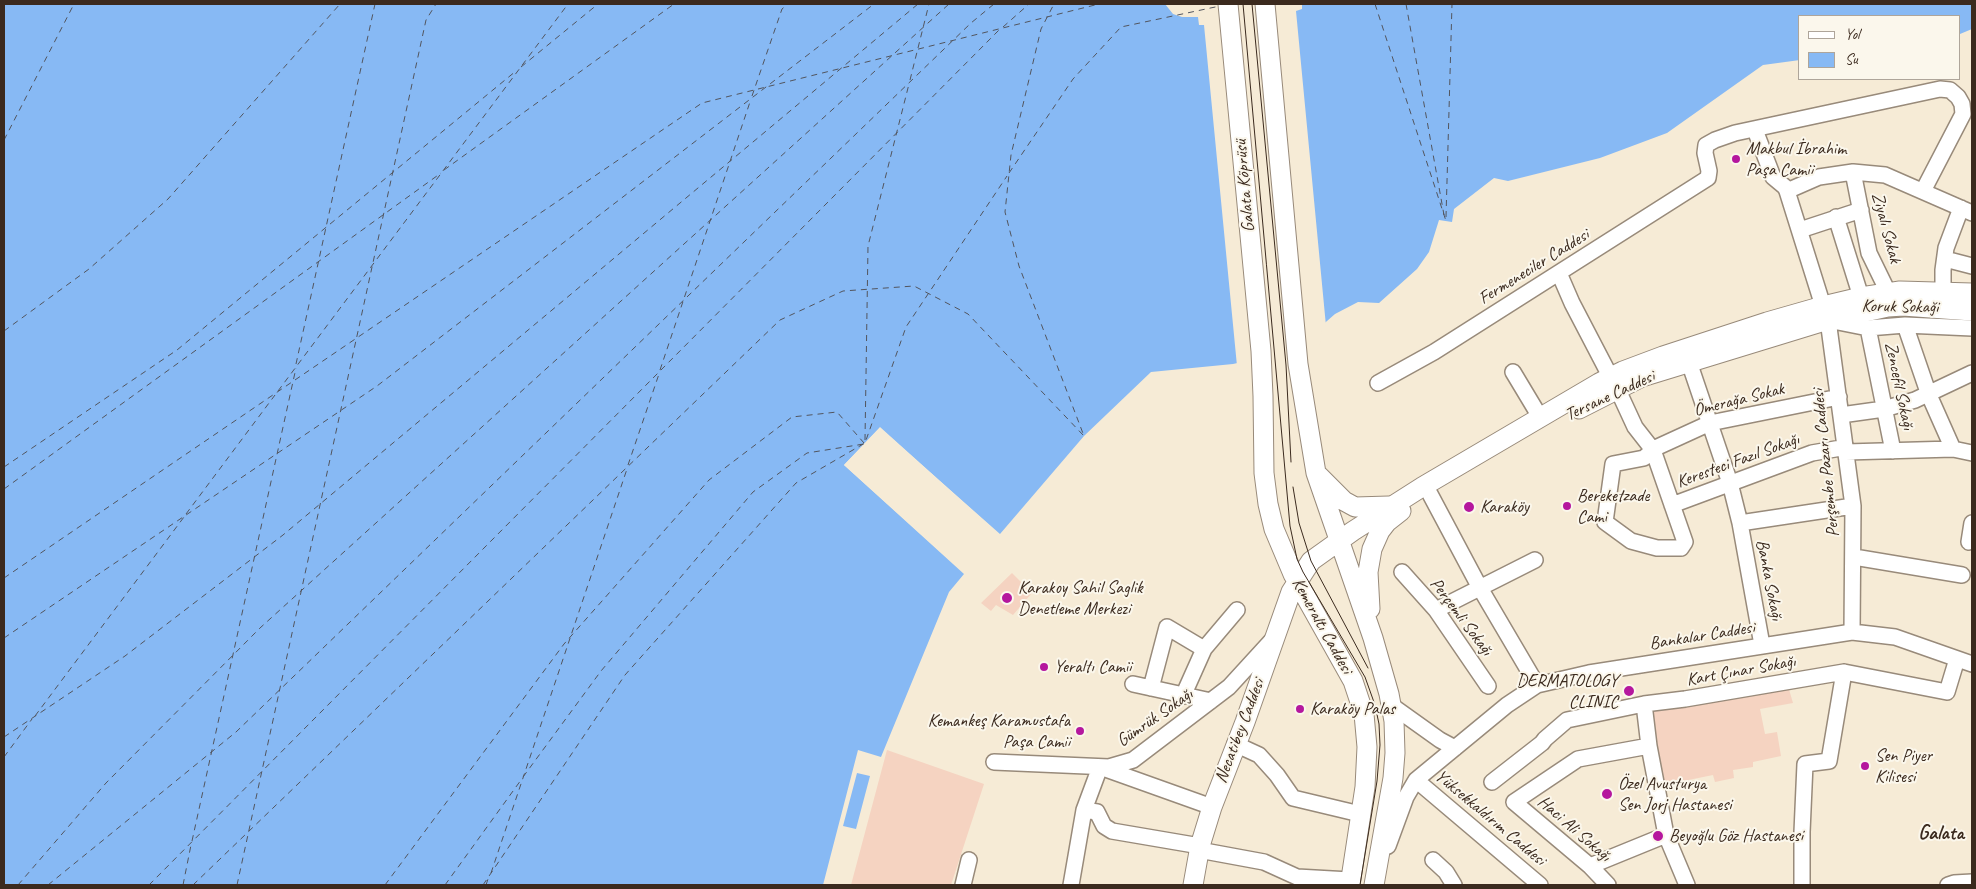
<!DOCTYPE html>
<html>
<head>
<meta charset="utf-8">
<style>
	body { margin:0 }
	#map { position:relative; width:1976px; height:889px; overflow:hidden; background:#f6ebd6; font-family:Caveat,sans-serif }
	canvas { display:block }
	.frame { position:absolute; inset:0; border:5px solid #3b2a1e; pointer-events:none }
	.legend { position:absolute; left:1798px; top:15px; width:162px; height:65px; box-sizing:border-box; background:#fbf7ec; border:1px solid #aea59a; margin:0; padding:6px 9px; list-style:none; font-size:15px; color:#3b2a1e }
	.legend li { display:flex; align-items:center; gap:10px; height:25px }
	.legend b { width:25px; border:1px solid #aea59a }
</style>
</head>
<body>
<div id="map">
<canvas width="1976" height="889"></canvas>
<div class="frame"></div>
<ul class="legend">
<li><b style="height:6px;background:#fff"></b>Yol</li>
<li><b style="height:14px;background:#87b9f4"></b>Su</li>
</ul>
</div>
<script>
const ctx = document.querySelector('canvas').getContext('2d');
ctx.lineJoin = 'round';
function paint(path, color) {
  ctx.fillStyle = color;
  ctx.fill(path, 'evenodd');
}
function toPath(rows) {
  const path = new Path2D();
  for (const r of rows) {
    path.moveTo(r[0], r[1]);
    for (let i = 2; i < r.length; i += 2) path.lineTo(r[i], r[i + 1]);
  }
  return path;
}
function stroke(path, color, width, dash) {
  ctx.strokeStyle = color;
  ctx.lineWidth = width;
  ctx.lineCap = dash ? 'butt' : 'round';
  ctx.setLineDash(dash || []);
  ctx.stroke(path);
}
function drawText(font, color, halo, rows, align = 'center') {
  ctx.font = font + ' Caveat,sans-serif';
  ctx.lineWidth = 4;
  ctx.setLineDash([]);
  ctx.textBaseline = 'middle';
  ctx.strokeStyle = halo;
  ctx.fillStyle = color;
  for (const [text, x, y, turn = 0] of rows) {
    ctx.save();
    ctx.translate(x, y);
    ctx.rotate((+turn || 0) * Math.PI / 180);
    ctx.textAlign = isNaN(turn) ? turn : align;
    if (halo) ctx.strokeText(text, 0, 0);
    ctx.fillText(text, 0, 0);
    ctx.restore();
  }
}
paint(toPath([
	[1012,573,1032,593,1013,615,996,605,991,611,981,603],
	[1788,686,1793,703,1760,709,1765,734,1777,732,1781,756,1753,762,1753,767,1733,770,1734,778,1715,782,1713,775,1659,786,1648,706],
	[887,750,984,784,951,885,851,885]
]), '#f5d3c1');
paint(toPath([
	[4,4,1972,4,1972,29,1960,34,1960,16,1800,16,1800,60,1763,65,1667,133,1600,158,1508,181,1494,178,1454,209,1452,222,1439,220,1429,252,1417,269,1379,303,1358,302,1335,314,1319,328,1278,354,1233,364,1151,372,1084,436,1000,534,880,428,844,465,964,574,949,592,881,757,858,750,823,885,4,885],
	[857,773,870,776,856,829,843,826]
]), '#87b9f4');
paint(toPath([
	[1165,4,1302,4,1302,9,1296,11,1326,326,1322,329,1320,344,1279,356,1237,366,1204,25,1199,25,1198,17,1182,17,1173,14],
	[880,427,990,526,989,528,880,431,847,465,955,565,844,465]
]), '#f6ebd6');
stroke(toPath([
	[1375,4,1446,221],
	[1406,4,1444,215],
	[1003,27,1029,4],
	[521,67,598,4],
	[910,80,929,4],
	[752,96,782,9,788,4],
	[4,140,74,4],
	[444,170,674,4],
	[1009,173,1073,79,1121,27,1220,6],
	[1446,217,1452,4],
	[4,331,89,269,168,199,340,4],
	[296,364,375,4],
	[660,370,751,99],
	[278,391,568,4],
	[865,440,868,246,909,84],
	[628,465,659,374],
	[4,467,177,350,516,71],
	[4,489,441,173],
	[186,514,275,395],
	[4,578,702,103,1099,4],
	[4,638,377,386,874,4],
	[35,716,184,517],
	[4,737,125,656,283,535,918,4],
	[4,757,32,719],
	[523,777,601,671,753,492,807,453,864,444],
	[192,841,296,368],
	[491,873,627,469],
	[18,885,106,783,260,628,949,4],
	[48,885,236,732,971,23,994,4],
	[149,885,1000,29],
	[183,885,191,845],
	[193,885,780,320,843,291,914,286,968,314,1084,436,1019,266,1005,212,1011,155,1041,29,1054,4],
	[237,885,426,20,436,4],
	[385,885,564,644,709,480,792,417,837,412,864,443],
	[445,885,521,780],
	[483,885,625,675,796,483,865,443,906,327,1007,176],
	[486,885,488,879]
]), '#52555e', 1, [6, 5]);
const minor = toPath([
	[1755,130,1773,177,1785,187,1787,191,1823,306],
	[1853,172,1869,253,1888,292],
	[1787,191,1819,177,1853,172,1885,175,1972,213],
	[1923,191,1963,114],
	[1836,217,1861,297],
	[1800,230,1861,210],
	[1945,259,1972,266],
	[1559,273,1572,303,1610,376],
	[1943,291,1943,270,1946,248,1961,208],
	[1905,325,1929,395,1953,449],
	[1868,328,1893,451],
	[1689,362,1730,483,1740,523,1762,645],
	[1513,372,1540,417],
	[1378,383,1434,352,1708,178,1709,171,1705,153,1706,145,1715,140,1735,133,1940,89,1950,90,1958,97,1962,104,1963,114],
	[1617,388,1635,427,1653,450,1685,542,1681,548,1657,548,1631,541,1605,522,1613,464,1644,458,1653,450],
	[1841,415,1884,409,1915,400,1972,373],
	[1651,450,1710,423,1839,397],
	[1846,452,1953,449,1972,453],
	[1430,494,1480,588,1537,685],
	[1672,505,1812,453,1841,448,1846,452],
	[1740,523,1853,506],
	[1969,542,1972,523],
	[1854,557,1962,575],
	[1402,572,1436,610,1488,686],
	[1436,610,1535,560],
	[1852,632,1853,506,1828,320,1868,328,1905,325,1972,328],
	[1133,684,1211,701],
	[1151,688,1167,627,1204,649],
	[1183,696,1204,649,1237,610],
	[1644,704,1649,746,1666,835,1687,885],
	[1391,705,1440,740,1455,748],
	[1235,744,1259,755,1277,775,1293,798,1360,814],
	[994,762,1109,767,1133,760,1229,687,1272,640],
	[1416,780,1540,885],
	[1492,782,1542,743,1545,739,1567,720,1644,704,1685,699,1844,672,1947,692,1957,659],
	[1084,810,1097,812,1104,826,1112,831,1200,846],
	[1388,846,1406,797,1416,780,1507,705,1537,685,1589,673,1852,632,1895,637,1972,664],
	[1199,850,1264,862,1297,877,1350,880],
	[1433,860,1446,872,1454,885],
	[1590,866,1666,835],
	[963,885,969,860],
	[1071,885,1084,810,1100,767,1212,807],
	[1608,885,1590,866,1514,802,1578,759,1649,746],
	[1802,885,1802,832,1805,764,1829,761,1844,672],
	[1948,885,1954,883,1972,882]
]);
const major = toPath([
	[1228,4,1261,351,1263,396,1264,473,1268,504,1274,529,1293,574,1353,681,1364,714,1367,747,1365,787,1350,885],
	[1265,4,1298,364,1316,473,1373,638,1389,694,1394,721,1395,753,1393,778,1374,885],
	[1579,409,1642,377,1828,320,1888,307,1903,306,1972,311],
	[1319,476,1344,501,1355,507,1389,506],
	[1370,609,1368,572,1372,549,1380,531,1387,522,1401,511],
	[1193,885,1200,846,1212,807,1245,722,1291,592,1311,561,1353,531,1422,487,1599,383,1623,371,1663,356,1767,322,1823,306,1861,297,1900,291,1972,293]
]);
stroke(minor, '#988a7a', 18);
stroke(major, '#988a7a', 21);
stroke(minor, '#fff', 15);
stroke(major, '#fff', 19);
stroke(toPath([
	[1243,4,1290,526,1297,559,1303,572,1365,677,1375,705,1379,724,1380,745,1377,781,1360,885],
	[1252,4,1286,365,1291,462],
	[1293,487,1299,523,1311,561,1368,668]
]), '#3b2a1e', 1);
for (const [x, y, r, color] of [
	[1736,159,5,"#b5179e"],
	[1567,506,5,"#b5179e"],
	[1469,507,6,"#b5179e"],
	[1007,598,6,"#b5179e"],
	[1044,667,5,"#b5179e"],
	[1629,691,6,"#b5179e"],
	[1300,709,5,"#b5179e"],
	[1080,731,5,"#b5179e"],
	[1865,766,5,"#b5179e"],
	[1607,794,6,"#b5179e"],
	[1658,836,6,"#b5179e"]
]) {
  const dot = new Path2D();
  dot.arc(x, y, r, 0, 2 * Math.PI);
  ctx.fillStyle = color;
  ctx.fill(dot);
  stroke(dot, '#fbf7ec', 2);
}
drawText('18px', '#3b2a1e', '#fbf7ec', [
	["Makbul İbrahim",1746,149],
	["Paşa Camii",1746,170],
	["Bereketzade",1577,496],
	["Cami",1577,517],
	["Karaköy",1480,507],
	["Karakoy Sahil Saglik",1018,588],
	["Denetleme Merkezi",1018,609],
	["Yeraltı Camii",1054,667],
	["DERMATOLOGY",1618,681,"right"],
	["CLINIC",1618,702,"right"],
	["Karaköy Palas",1310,709],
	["Kemankeş Karamustafa",1070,721,"right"],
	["Paşa Camii",1070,742,"right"],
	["Sen Piyer",1875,756],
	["Kilisesi",1875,777],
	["Özel Avusturya",1618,784],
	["Sen Jorj Hastanesi",1618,805],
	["Beyoğlu Göz Hastanesi",1669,836]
], 'left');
drawText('18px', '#3b2a1e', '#fbf7ec', [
	["Galata Köprüsü",1245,186,-95],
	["Ziyalı Sokak",1886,228,75],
	["Fermeneciler Caddesi",1534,267,-32],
	["Koruk Sokaği",1900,307,1],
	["Zencefil Sokağı",1899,386,78],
	["Tersane Caddesi",1610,396,-25],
	["Ömerağa Sokak",1739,400,-14],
	["Keresteci Fazıl Sokağı",1738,461,-20],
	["Perşembe Pazarı Caddesi",1826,463,-96],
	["Banka Sokağı",1769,580,79],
	["Perçemli Sokağı",1461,617,53],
	["Kemeraltı Caddesi",1322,626,61],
	["Bankalar Caddesi",1702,636,-9],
	["Kart Çınar Sokağı",1741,671,-10],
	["Gümrük Sokağı",1155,718,-35],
	["Necatibey Caddesi",1240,731,-69],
	["Yüksekkaldırım Caddesi",1490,818,40],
	["Haci Ali Sokağı",1574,829,41]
]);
drawText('bold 20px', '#3b2a1e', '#fbf7ec', [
	["Galata",1941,834]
]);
</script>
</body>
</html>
